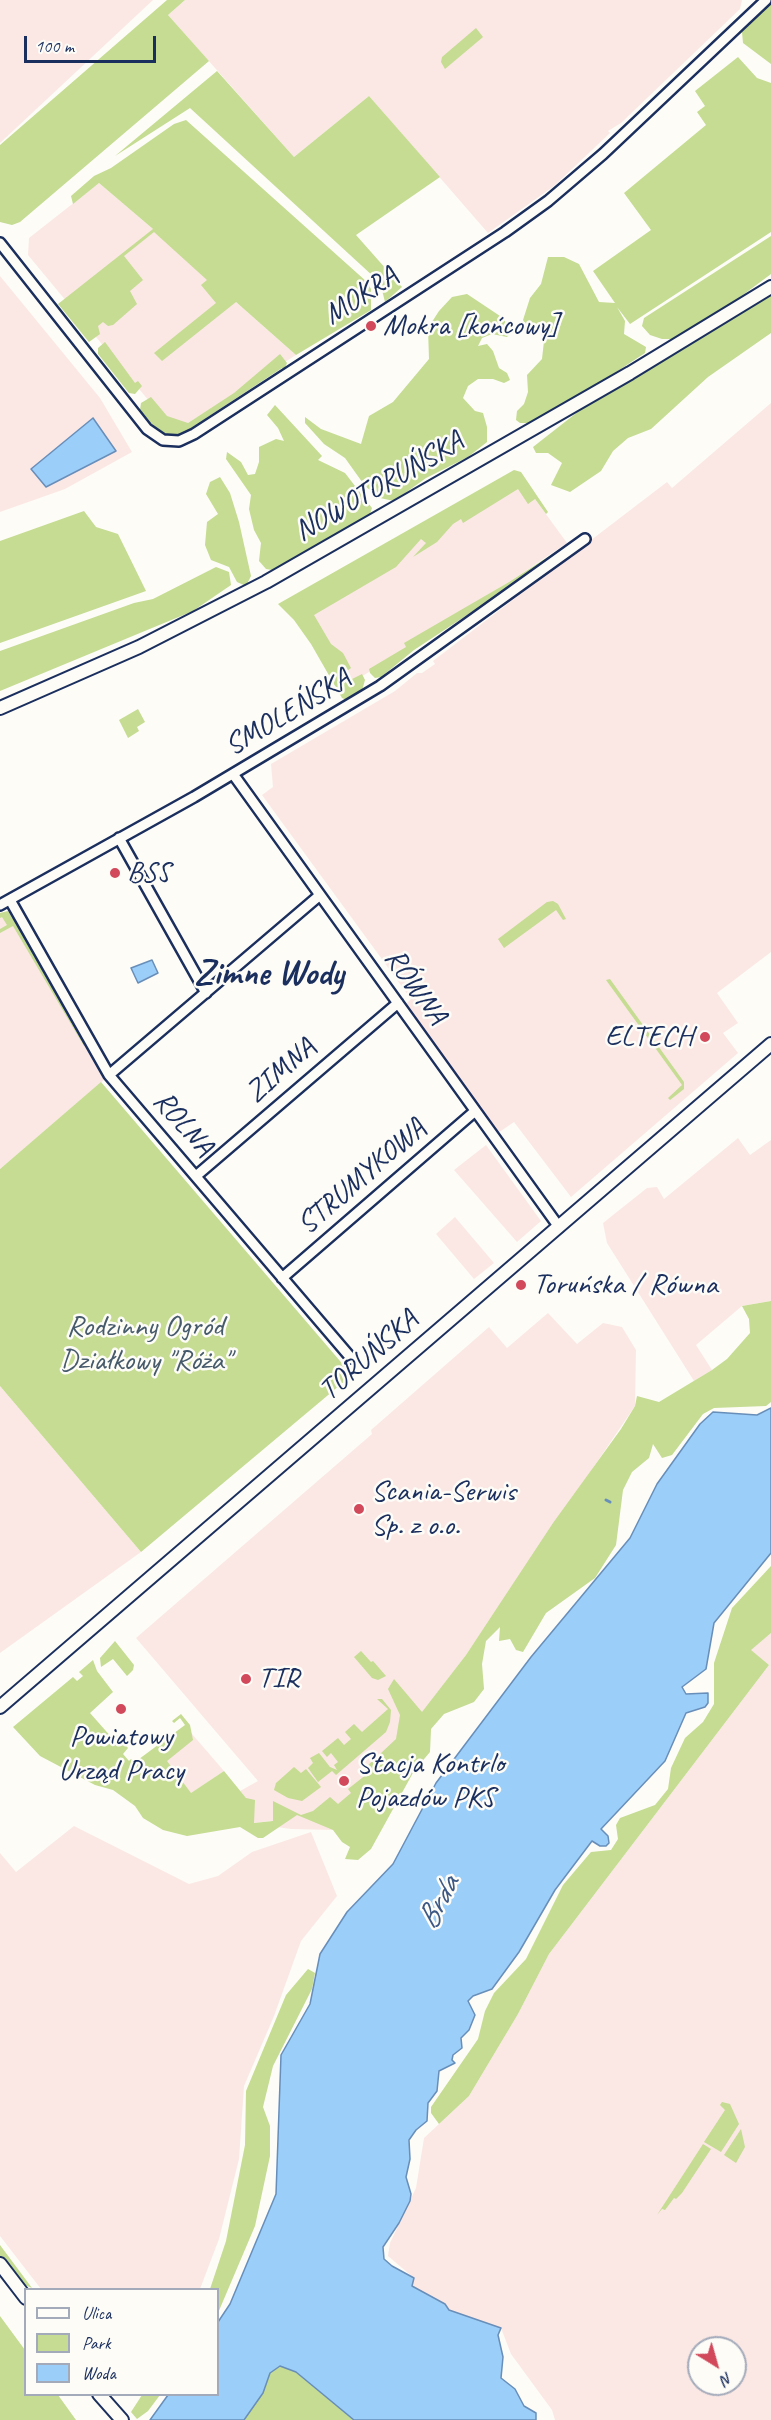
<!DOCTYPE html>
<html>
<head>
<meta charset="utf-8">
<style>
	body { margin:0 }
	#map { position:relative; width:771px; height:2420px; overflow:hidden; background:#fdfcf7; font-family:Caveat,sans-serif }
	canvas { display:block }
	.legend { position:absolute; left:24px; top:2288px; width:195px; height:108px; box-sizing:border-box; background:#fdfcf7; border:2px solid #a3aaba; margin:0; padding:8px 10px; list-style:none; font-size:18px; color:#1b2f5e }
	.legend li { display:flex; align-items:center; gap:12px; height:30px }
	.legend b { width:30px; border:2px solid #a3aaba }
	.north { position:absolute; left:687px; top:2336px; width:60px; height:60px; box-sizing:border-box; background:#fdfcf7; border:2px solid #a3aaba; border-radius:50%; rotate:143deg; font-size:16px; font-weight:700; line-height:24px; text-align:center; color:#1b2f5e }
	.north::after { content:''; display:block; margin:auto; width:21px; height:27px; background:#d1495b; clip-path:polygon(50% 0,100% 100%,50% 72%,0 100%) }
	.scale { position:absolute; left:24px; top:36px; width:132px; height:27px; box-sizing:border-box; border:3px solid #1b2f5e; border-top:0; padding-left:8px; font-size:18px; line-height:21px; white-space:nowrap; color:#1b2f5e; -webkit-text-stroke:4px #fdfcf7; paint-order:stroke }
</style>
</head>
<body>
<div id="map">
<canvas width="771" height="2420"></canvas>
<ul class="legend">
<li><b style="height:8px;background:#fdfcf7"></b>Ulica</li>
<li><b style="height:16px;background:#c5dc92"></b>Park</li>
<li><b style="height:16px;background:#9bcef8"></b>Woda</li>
</ul>
<div class="north">N</div>
<div class="scale">100 m</div>
</div>
<script>
const ctx = document.querySelector('canvas').getContext('2d');
ctx.lineJoin = 'round';
function paint(path, color) {
  ctx.fillStyle = color;
  ctx.fill(path, 'evenodd');
}
function toPath(rows) {
  const path = new Path2D();
  for (const r of rows) {
    path.moveTo(r[0], r[1]);
    for (let i = 2; i < r.length; i += 2) path.lineTo(r[i], r[i + 1]);
  }
  return path;
}
function stroke(path, color, width, dash) {
  ctx.strokeStyle = color;
  ctx.lineWidth = width;
  ctx.lineCap = dash ? 'butt' : 'round';
  ctx.setLineDash(dash || []);
  ctx.stroke(path);
}
function drawText(font, color, halo, rows, align = 'center') {
  ctx.font = font + ' Caveat,sans-serif';
  ctx.lineWidth = 5;
  ctx.setLineDash([]);
  ctx.textBaseline = 'middle';
  ctx.strokeStyle = halo;
  ctx.fillStyle = color;
  for (const [text, x, y, turn = 0] of rows) {
    ctx.save();
    ctx.translate(x, y);
    ctx.rotate((+turn || 0) * Math.PI / 180);
    ctx.textAlign = isNaN(turn) ? turn : align;
    if (halo) ctx.strokeText(text, 0, 0);
    ctx.fillText(text, 0, 0);
    ctx.restore();
  }
}
paint(toPath([
	[0,0,153,0,0,143],
	[185,0,742,0,740,9,621,123,608,131,610,133,554,186,488,233,369,96,294,157,168,15],
	[99,183,153,229,296,355,188,423,164,419,28,255,29,238],
	[0,276,100,398,132,452,65,489,0,512],
	[771,403,771,952,717,993,738,1023,723,1033,738,1053,571,1197,514,1122,498,1133,406,1004,411,999,262,795,273,787,271,764,395,691,417,673,422,673,435,664,433,661,667,482,672,488],
	[516,473,567,543,509,582,415,638,410,647,341,689,290,599],
	[8,911,104,1080,0,1169,0,915],
	[738,1138,750,1155,771,1140,771,1301,742,1306,696,1345,712,1370,694,1381,607,1243,603,1223,647,1188,657,1187,664,1199],
	[486,1145,541,1221,517,1242,454,1170],
	[455,1217,494,1263,474,1279,436,1234],
	[548,1313,577,1344,603,1323,622,1327,636,1350,635,1406,466,1655,333,1830,291,1829,277,1827,273,1821,254,1823,246,1798,240,1791,258,1781,136,1638,372,1434,371,1430,489,1327,507,1348],
	[0,1386,141,1552,0,1653],
	[771,1633,771,2420,555,2420,552,2410,511,2354,501,2328,449,2310,445,2304,412,2286,414,2278,388,2256,390,2243,416,2188,424,2138,469,2096,518,2014,549,1954,769,1665,750,1650],
	[699,2348,735,2348,735,2384,699,2384],
	[186,1727,224,1771,190,1794,147,1760],
	[74,1826,189,1884,218,1876,252,1852,311,1832,337,1896,301,1941,274,2016,244,2086,239,2159,219,2239,200,2289,41,2289,0,2236,0,1853,16,1872]
]), '#fbe8e4');
paint(toPath([
	[167,0,185,0,168,15,209,61,20,222,12,225,0,222,0,145],
	[771,2,771,64,743,43,742,32],
	[476,28,483,37,445,69,441,62,442,57],
	[738,57,757,78,771,83,771,232,630,324,617,307,625,321,624,334,646,347,645,353,575,399,529,423,520,423,516,420,517,411,524,404,528,392,527,375,542,359,544,341,540,331,528,331,523,320,530,298,541,284,548,257,564,257,579,264,599,302,615,303,593,271,651,230,624,193,706,125,697,112,705,106,695,91],
	[217,71,294,157,369,96,440,177,356,235,402,287,385,302,381,286,374,277,190,108,115,156],
	[186,120,367,282,371,289,371,310,296,355,236,302,162,361,154,353,216,303,201,285,207,280,154,232,124,256,143,280,130,291,137,304,113,325,108,326,103,322,98,326,100,334,89,342,58,304,153,229,99,183,73,204,71,196,94,176,111,168,174,124],
	[771,236,771,274,720,312,673,339,662,339,650,335,642,326,644,318],
	[467,294,503,318,511,332,507,337,492,334,482,338,478,346,487,344,493,351,499,368,507,373,510,380,504,383,493,379,478,379,468,386,463,398,475,411,483,413,487,427,487,442,468,457,426,478,394,501,380,498,365,486,345,458,324,444,305,423,305,417,321,429,361,444,369,416,393,402,429,359,428,328,439,311,452,297],
	[771,295,771,333,708,377,651,429,628,438,613,451,601,471,570,492,551,485,562,463,548,453,536,453,533,447,584,407],
	[105,342,135,383,138,381,142,386,135,394,129,393,98,354,98,348],
	[280,354,287,363,284,370,282,368,182,434,169,436,160,433,140,410,141,403,151,397,167,416,188,423,234,393],
	[275,405,322,456,318,460,345,473,372,508,369,517,272,570,266,569,259,561,261,543,254,530,249,509,251,495,226,459,227,452,241,462,248,475,255,474,259,462,259,447,276,439,284,441,278,428,267,415],
	[514,470,521,472,548,512,546,514,535,499,528,504,518,489,463,523,461,519,453,524,437,542,413,557,426,543,421,539,396,567,314,615,331,644,343,653,351,668,347,671,352,679,362,674,365,680,361,694,349,701,342,698,311,644,294,620,278,604],
	[220,477,230,493,239,522,251,576,246,586,237,582,229,567,211,560,205,545,207,522,218,514,206,494,210,482],
	[84,511,96,527,118,534,146,591,0,643,0,541],
	[557,551,555,557,414,650,381,677,375,678,370,673,369,669,406,647,404,643,509,582],
	[216,567,229,572,231,585,193,611,0,691,0,651,134,603,153,599],
	[138,709,145,722,137,727,139,731,128,738,119,720],
	[553,901,558,904,566,919,563,920,556,910,504,948,498,939,547,902],
	[8,911,12,918,15,918,85,1042,84,1046,13,926,0,933,0,929,7,925,2,917,0,918,0,913],
	[610,979,684,1082,684,1089,670,1100,668,1098,682,1085,606,980],
	[101,1082,352,1375,141,1552,0,1386,0,1169],
	[771,1301,771,1402,766,1406,714,1408,703,1414,672,1455,662,1458,653,1444,649,1458,632,1472,623,1490,616,1545,595,1578,546,1613,523,1652,516,1650,510,1639,499,1641,500,1627,486,1641,482,1664,484,1689,474,1702,444,1714,431,1729,430,1752,414,1771,371,1849,358,1860,345,1859,350,1847,342,1842,333,1830,297,1815,263,1838,258,1838,240,1827,187,1836,163,1830,143,1818,135,1806,113,1790,95,1785,40,1756,13,1727,73,1677,77,1681,83,1676,79,1672,93,1660,97,1671,113,1692,90,1713,113,1739,117,1735,128,1748,123,1754,129,1761,131,1759,135,1762,185,1725,180,1718,174,1723,172,1721,181,1714,190,1725,193,1740,167,1761,191,1793,224,1771,246,1798,255,1800,254,1823,273,1821,273,1801,301,1815,313,1811,330,1797,338,1804,351,1793,348,1789,367,1774,364,1769,396,1739,400,1715,388,1689,394,1679,422,1712,466,1655,553,1523,621,1429,635,1406,637,1396,659,1402,712,1370,727,1359,750,1333,749,1319,742,1306],
	[771,1566,771,1633,751,1650,769,1665,549,1954,518,2014,469,2096,439,2124,431,2113,431,2107,478,2039,485,2011,494,1993,526,1959,563,1885,591,1852,611,1850,618,1839,616,1825,620,1818,655,1805,668,1789,671,1768,685,1738,703,1722,714,1704,714,1663,732,1608],
	[115,1641,134,1665,133,1670,127,1676,113,1659,101,1667,100,1658],
	[361,1651,371,1662,373,1661,386,1676,378,1680,372,1678,354,1657],
	[377,1699,382,1699,391,1710,390,1722,386,1732,336,1775,332,1771,318,1782,308,1768,313,1763,310,1758,319,1753,330,1767,337,1770,334,1765,338,1762,331,1753,327,1757,322,1751,338,1738,344,1745,351,1739,345,1732,354,1724,362,1732,388,1709],
	[294,1767,301,1773,306,1769,321,1787,302,1801,288,1798,274,1790,276,1783],
	[308,1969,315,1973,312,1989,273,2066,263,2107,270,2126,270,2156,255,2226,218,2313,218,2290,210,2289,226,2241,245,2145,246,2091,286,1995],
	[722,2102,730,2104,739,2124,721,2152,704,2142,725,2110,720,2105],
	[741,2129,745,2147,736,2163,724,2155],
	[703,2144,711,2149,682,2193,676,2199,674,2198,665,2210,662,2209,657,2215],
	[0,2245,32,2288,20,2283,0,2256],
	[0,2316,25,2350,26,2394,58,2395,76,2420,0,2420],
	[290,2352,379,2420,244,2420,263,2393,270,2373,280,2366],
	[142,2395,160,2395,148,2411,137,2419,131,2412]
]), '#c5dc92');
const water = toPath([
	[93,418,116,451,46,487,31,469,93,418],
	[152,960,158,973,138,983,131,968,152,960],
	[771,1408,771,1553,714,1623,706,1669,682,1687,686,1694,708,1693,708,1703,705,1707,686,1713,665,1761,601,1829,608,1836,609,1843,606,1846,600,1846,592,1841,555,1890,519,1952,492,1989,473,1996,468,2001,475,2015,469,2030,461,2038,462,2048,453,2055,452,2060,455,2063,439,2071,437,2091,428,2103,427,2121,416,2130,409,2140,410,2159,406,2177,411,2194,410,2201,399,2223,383,2247,384,2259,392,2266,414,2278,412,2286,445,2304,449,2310,501,2328,498,2335,503,2357,501,2378,515,2389,524,2406,536,2413,536,2420,354,2420,296,2372,280,2366,270,2373,263,2393,244,2420,150,2420,168,2395,218,2394,218,2322,230,2304,276,2194,281,2055,310,2004,320,1954,347,1912,393,1864,436,1783,531,1657,630,1538,657,1484,700,1424,713,1412,757,1415,771,1408]
]);
paint(water, '#9bcef8');
stroke(water, '#688eba', 1.5);
stroke(toPath([
	[606,1500,610,1502]
]), '#688eba', 3);
const street = toPath([
	[0,243,147,429,163,440,179,441,194,434,505,232,548,201,603,154,766,0],
	[233,774,559,1227],
	[119,838,206,993],
	[10,900,109,1075,351,1358],
	[0,905,194,797,380,686,585,539],
	[109,1075,320,895],
	[196,1176,398,1003],
	[282,1278,474,1112]
]);
const secondary = toPath([
	[0,708,139,647,266,582,630,373,771,287],
	[0,1707,771,1044],
	[0,2264,26,2298],
	[99,2394,122,2420]
]);
stroke(street, '#1b2f5e', 14);
stroke(secondary, '#1b2f5e', 16);
stroke(street, '#fdfcf7', 9);
stroke(secondary, '#fdfcf7', 12);
for (const [x, y, r, color] of [
	[371,326,6,"#d1495b"],
	[115,873,6,"#d1495b"],
	[705,1037,6,"#d1495b"],
	[521,1285,6,"#d1495b"],
	[359,1509,6,"#d1495b"],
	[246,1679,6,"#d1495b"],
	[121,1709,6,"#d1495b"],
	[344,1781,6,"#d1495b"]
]) {
  const dot = new Path2D();
  dot.arc(x, y, r, 0, 2 * Math.PI);
  ctx.fillStyle = color;
  ctx.fill(dot);
  stroke(dot, '#fdfcf7', 2);
}
drawText('30px', '#1b2f5e', '#fdfcf7', [
	["MOKRA",361,296,-33],
	["NOWOTORUŃSKA",379,487,-30],
	["SMOLEŃSKA",288,713,-31],
	["RÓWNA",415,987,55],
	["ZIMNA",281,1071,-41],
	["ROLNA",183,1124,49],
	["STRUMYKOWA",362,1177,-41],
	["TORUŃSKA",369,1356,-41]
]);
drawText('30px', '#1b2f5e', '#fdfcf7', [
	["Mokra [końcowy]",383,326],
	["BSS",127,873],
	["ELTECH",693,1037,"right"],
	["Toruńska / Równa",533,1285],
	["Scania-Serwis",371,1492],
	["Sp. z o.o.",371,1526],
	["TIR",258,1679],
	["Powiatowy",121,1737,"center"],
	["Urząd Pracy",121,1771,"center"],
	["Stacja Kontrlo",356,1764],
	["Pojazdów PKS",356,1798]
], 'left');
drawText('30px', '#465a6b', '#fdfcf7', [
	["Rodzinny Ogród",145,1327],
	["Działkowy \"Róża\"",145,1361]
]);
drawText('italic 32px', '#3b5784', '#fdfcf7', [
	["Brda",439,1903,-62]
]);
drawText('bold 36px', '#1b2f5e', '#fdfcf7', [
	["Zimne Wody",269,975]
]);
</script>
</body>
</html>
